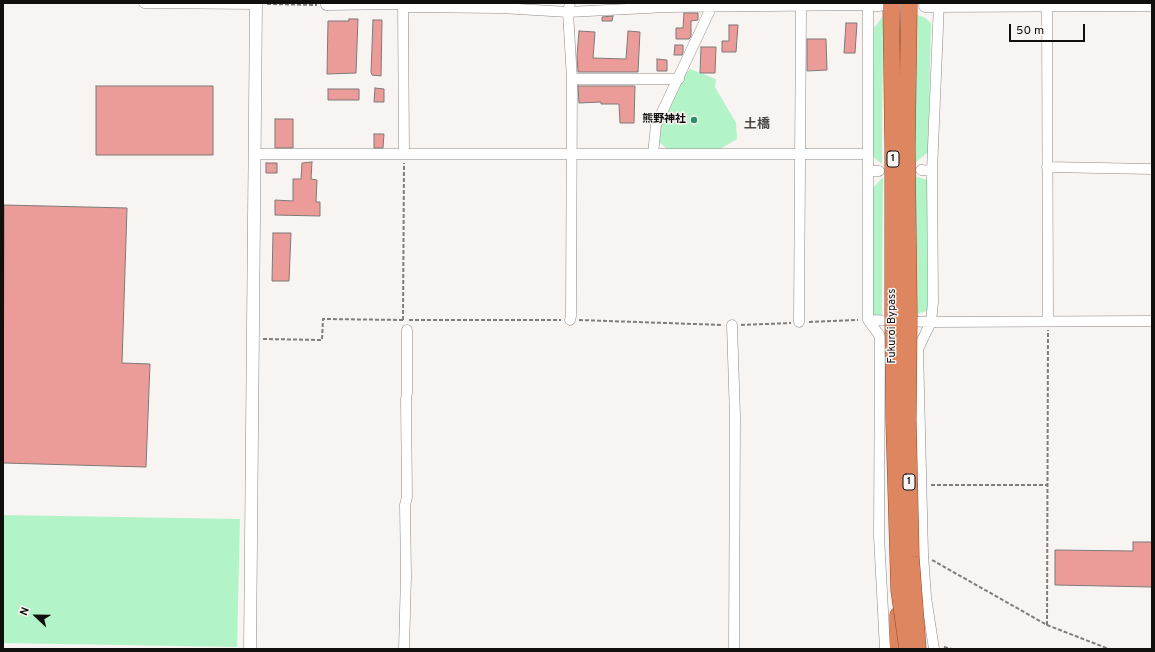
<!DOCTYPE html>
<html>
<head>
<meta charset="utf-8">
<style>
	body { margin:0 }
	#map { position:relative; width:1155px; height:652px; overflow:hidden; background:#f8f4f2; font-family:Overpass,sans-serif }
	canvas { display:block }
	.frame { position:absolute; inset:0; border:4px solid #100f0e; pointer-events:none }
	.north { position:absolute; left:16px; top:596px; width:40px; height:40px; -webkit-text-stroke:3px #f8f4f2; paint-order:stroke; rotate:292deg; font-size:11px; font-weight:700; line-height:16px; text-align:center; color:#100f0e }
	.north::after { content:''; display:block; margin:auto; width:14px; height:18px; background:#100f0e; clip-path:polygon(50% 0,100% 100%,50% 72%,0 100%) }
	.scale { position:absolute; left:1009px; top:24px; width:76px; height:18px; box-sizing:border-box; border:2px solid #100f0e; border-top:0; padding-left:5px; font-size:12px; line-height:14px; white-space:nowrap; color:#100f0e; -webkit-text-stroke:3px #f8f4f2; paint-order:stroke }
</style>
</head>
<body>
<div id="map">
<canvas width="1155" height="652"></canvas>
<div class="frame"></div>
<div class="north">N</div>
<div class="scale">50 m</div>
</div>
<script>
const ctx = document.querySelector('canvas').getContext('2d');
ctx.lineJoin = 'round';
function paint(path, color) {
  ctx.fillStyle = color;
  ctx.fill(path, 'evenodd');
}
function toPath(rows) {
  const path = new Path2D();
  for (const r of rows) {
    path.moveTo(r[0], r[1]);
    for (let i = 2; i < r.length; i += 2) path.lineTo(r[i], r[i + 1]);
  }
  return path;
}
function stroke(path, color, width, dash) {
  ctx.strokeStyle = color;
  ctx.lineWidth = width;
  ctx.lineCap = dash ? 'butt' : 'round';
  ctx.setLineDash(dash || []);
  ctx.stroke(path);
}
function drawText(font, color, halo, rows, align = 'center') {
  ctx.font = font + ' Overpass,"Noto Sans JP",sans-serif';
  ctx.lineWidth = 3;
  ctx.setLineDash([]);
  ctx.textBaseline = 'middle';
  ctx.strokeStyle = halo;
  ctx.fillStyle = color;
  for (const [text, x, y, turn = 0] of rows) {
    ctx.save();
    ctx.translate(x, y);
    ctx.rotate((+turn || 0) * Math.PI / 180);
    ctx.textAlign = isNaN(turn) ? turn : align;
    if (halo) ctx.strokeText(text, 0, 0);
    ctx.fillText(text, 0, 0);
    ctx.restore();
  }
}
paint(toPath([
	[917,15,924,17,931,23,928,152,914,164],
	[883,16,882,164,872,156,874,28],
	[690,69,716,79,715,87,736,123,737,139,720,149,667,149,655,138,679,82],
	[914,176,927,180,927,311,917,314],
	[883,177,882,319,868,316,873,188],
	[3,515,240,519,237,647,3,643]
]), '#b3f3c8');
const building = toPath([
	[684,13,698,13,698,20,691,21,691,36,689,39,676,39,676,28,683,28,684,13],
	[613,16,612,21,602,21,602,17,613,16],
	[349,19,358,19,356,73,327,74,328,21,349,21,349,19],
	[373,20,382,20,381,76,372,75,372,74,371,73,373,20],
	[846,23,857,23,855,53,844,53,846,23],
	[729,25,738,25,736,52,722,52,722,41,729,41,729,25],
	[579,31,595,32,593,58,625,59,626,59,628,31,640,32,638,72,578,72,577,56,579,31],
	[807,39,826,39,827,70,807,71,807,39],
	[675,45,683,45,683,52,682,55,674,55,675,45],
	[701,47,716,47,715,73,700,73,701,47],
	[657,59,667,60,667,71,657,71,657,59],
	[96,86,213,86,213,155,96,155,96,86],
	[578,86,635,86,634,123,620,123,619,104,601,104,601,102,579,103,578,86],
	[375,88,384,89,384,102,374,102,375,88],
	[328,89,359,89,359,100,328,100,328,89],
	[275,119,293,119,293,148,275,148,275,119],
	[374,134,384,134,383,148,374,148,374,134],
	[312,162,311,179,317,180,316,202,320,202,320,216,275,215,275,200,293,201,293,179,301,179,302,163,312,162],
	[266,163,277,163,277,173,266,173,266,163],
	[4,205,127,208,122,363,150,364,146,467,3,463,4,205],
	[273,233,291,233,289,281,272,281,273,233],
	[1133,542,1152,542,1152,587,1055,585,1055,550,1133,551,1133,542]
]);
paint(building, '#eb9c99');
stroke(building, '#7d7978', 1);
const minor = toPath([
	[144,3,256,4],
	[403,3,404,154],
	[570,3,568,12,572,79,571,316,570,320],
	[868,3,868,320,880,336,879,536,885,649],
	[1047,3,1048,320],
	[326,5,403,4],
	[403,7,501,8,568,12,667,7,868,5],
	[572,79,679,79],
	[255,154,868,154],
	[653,154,656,125,711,8],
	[1047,167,1152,169],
	[921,170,932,171],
	[868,171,879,171],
	[868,320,931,322,1152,321],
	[799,322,801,7],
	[732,325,735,417,734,649],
	[404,649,406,576,405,505,407,497,406,399,407,393,407,330],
	[934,649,926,597,923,554,918,349,931,322,933,302,932,171,939,3]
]);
const tertiary = toPath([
	[868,5,880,5],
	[925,6,1152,5],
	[250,649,256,3]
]);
const trunk = toPath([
	[891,3,893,148,893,316],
	[909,3,907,149,909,315],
	[898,615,898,649]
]);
stroke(minor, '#8d8987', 11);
stroke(tertiary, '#8d8987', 13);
stroke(trunk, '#91482a', 17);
stroke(toPath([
	[267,4,317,5],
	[403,320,404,163],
	[409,320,561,320],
	[579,320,723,325],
	[809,322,858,320],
	[741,325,791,323],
	[263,339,322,340,323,319,405,320],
	[931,485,1047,485],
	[932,560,1047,625,1109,649],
	[1047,625,1048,330],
	[944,647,952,649]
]), '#7f7d7b', 2, [4, 2]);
stroke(minor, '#fff', 10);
stroke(tertiary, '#fff', 12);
stroke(trunk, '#de8660', 16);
const trunkBridge = toPath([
	[909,315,908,420,911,557,918,649],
	[893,316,894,421,899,590,907,647]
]);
stroke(trunkBridge, '#91482a', 17, []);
stroke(trunkBridge, '#de8660', 16);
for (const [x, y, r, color] of [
	[694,120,4,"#2f8e66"]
]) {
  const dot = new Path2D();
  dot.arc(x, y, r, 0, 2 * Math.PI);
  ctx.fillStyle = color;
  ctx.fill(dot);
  stroke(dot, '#f8f4f2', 1.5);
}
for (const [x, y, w] of [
	[893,159,12],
	[909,482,12]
]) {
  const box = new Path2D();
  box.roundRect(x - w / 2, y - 8, w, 16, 3);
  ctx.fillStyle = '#f8f4f2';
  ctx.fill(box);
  stroke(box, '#100f0e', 1);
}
drawText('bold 10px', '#100f0e', null, [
	["1",893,159],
	["1",909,482]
]);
drawText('bold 11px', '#100f0e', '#f8f4f2', [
	["熊野神社",686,120]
], 'right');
drawText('11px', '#100f0e', '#f8f4f2', [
	["Fukuroi Bypass",893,326,-90]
]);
drawText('bold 13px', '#494645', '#f8f4f2', [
	["土橋",757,125]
]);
</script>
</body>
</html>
